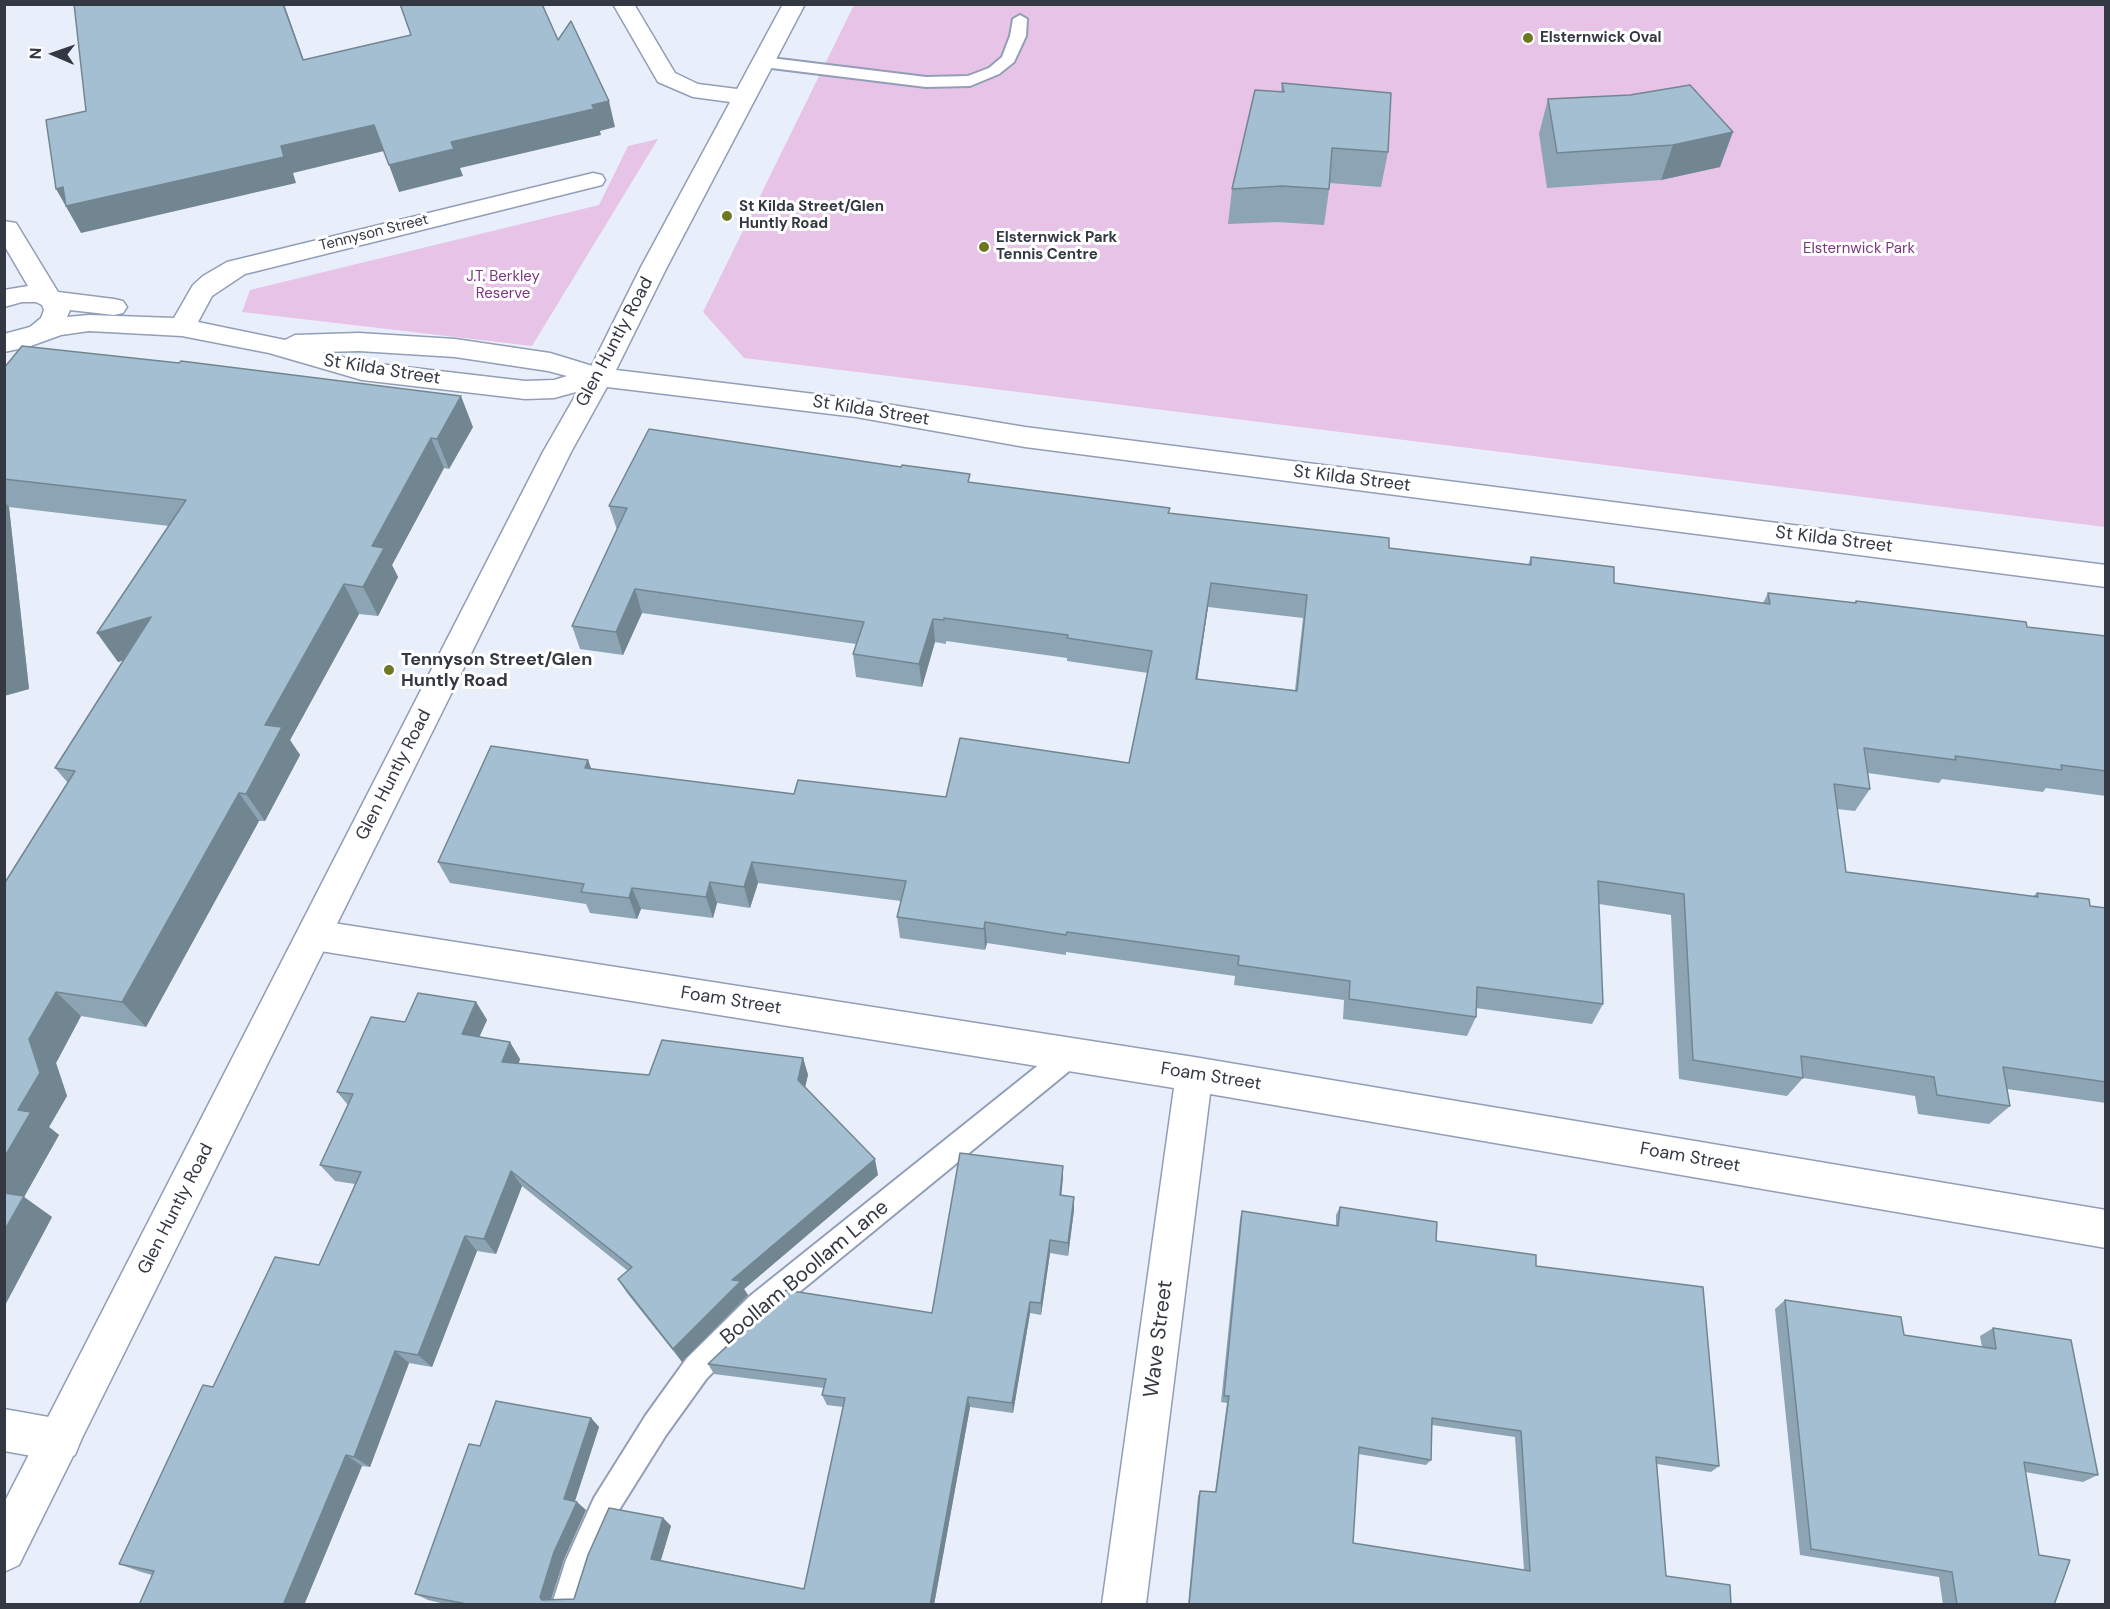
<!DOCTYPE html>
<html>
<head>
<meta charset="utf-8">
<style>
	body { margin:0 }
	#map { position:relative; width:2110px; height:1609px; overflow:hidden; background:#e9effa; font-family:"DM Sans",sans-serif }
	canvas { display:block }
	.frame { position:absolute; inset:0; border:6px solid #333843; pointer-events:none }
	.north { position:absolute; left:24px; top:24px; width:60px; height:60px; -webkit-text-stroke:4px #fff; paint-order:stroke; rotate:272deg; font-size:16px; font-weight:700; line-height:24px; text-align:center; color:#333843 }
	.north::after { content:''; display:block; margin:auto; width:21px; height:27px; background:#333843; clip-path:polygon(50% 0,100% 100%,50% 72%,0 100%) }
</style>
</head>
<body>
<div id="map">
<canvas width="2110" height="1609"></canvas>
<div class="frame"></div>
<div class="north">N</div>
</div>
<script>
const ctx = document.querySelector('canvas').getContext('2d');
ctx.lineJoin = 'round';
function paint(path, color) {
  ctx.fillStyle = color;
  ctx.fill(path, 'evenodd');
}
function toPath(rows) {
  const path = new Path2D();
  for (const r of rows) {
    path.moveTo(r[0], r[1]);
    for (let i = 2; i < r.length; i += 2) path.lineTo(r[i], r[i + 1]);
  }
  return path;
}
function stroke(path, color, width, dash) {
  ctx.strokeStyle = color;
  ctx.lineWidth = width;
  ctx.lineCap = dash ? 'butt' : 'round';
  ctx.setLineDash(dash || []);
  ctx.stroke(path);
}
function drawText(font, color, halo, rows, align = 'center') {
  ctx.font = font + ' "DM Sans",sans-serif';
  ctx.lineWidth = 6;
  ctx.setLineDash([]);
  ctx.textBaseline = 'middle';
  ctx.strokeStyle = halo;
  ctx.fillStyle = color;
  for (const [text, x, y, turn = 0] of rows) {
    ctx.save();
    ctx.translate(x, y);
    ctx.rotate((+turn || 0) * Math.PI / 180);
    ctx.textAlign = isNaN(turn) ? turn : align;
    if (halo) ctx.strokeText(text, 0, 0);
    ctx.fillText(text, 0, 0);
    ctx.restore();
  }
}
paint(toPath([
	[854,5,2105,5,2105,527,744,358,703,312],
	[658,139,532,346,242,312,250,290,599,205,628,146]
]), '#e6c3e7');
const lane = toPath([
	[1020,15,1027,19,1026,36,1014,62,999,74,970,86,926,87,763,67,755,62,763,57,926,77,968,76,989,68,1002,57,1010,36,1013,19,1020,15],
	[1070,1044,1079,1047,1082,1055,1079,1063,770,1316,707,1378,666,1435,614,1518,595,1562,582,1604,552,1604,566,1560,594,1498,646,1415,687,1358,750,1296,1061,1047,1070,1044]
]);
const street = toPath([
	[613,4,634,4,675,73,698,84,745,90,753,92,756,97,753,102,745,104,693,97,658,82,613,4],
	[593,173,602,175,605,180,602,185,245,274,212,296,198,322,285,340,295,335,359,333,455,339,550,353,609,371,612,377,609,383,554,398,525,399,362,380,269,353,182,336,89,331,61,335,28,347,4,352,4,334,30,327,41,318,44,310,42,305,36,302,22,302,4,307,4,290,28,286,4,245,4,221,16,223,58,292,114,299,123,301,127,307,123,313,114,315,70,310,67,317,89,315,174,318,193,285,203,276,227,262,593,173],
	[359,351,455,357,548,371,567,376,554,380,525,381,362,362,322,352,359,351],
	[314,920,1194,1057,2106,1210,2106,1248,1210,1094,1146,1604,1102,1604,1174,1088,314,950,302,946,297,935,302,924,314,920],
	[4,1409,60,1419,75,1425,81,1440,75,1455,60,1461,4,1451,4,1409]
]);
const secondary = toPath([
	[783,4,805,4,667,267,616,370,856,399,1025,427,2106,565,2106,587,1025,447,856,417,607,387,571,452,19,1565,4,1572,4,1503,543,452,586,377,641,267,783,4]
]);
stroke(lane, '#929eb7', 4);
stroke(street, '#929eb7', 3);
stroke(secondary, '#929eb7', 3);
paint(lane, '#fff');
paint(street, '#fff');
paint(secondary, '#fff');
paint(toPath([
	[1282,83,1388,152,1381,187,1330,183,1324,225,1278,222,1228,224,1232,189,1281,92],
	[1630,95,1720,167,1661,180,1547,188,1539,134,1548,99],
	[4,368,473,427,449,469,444,468,392,565,398,577,378,616,359,614,290,740,300,755,265,821,259,821,146,1027,81,1016,56,1063,67,1096,49,1127,59,1135,24,1197,52,1217,4,1307,4,884,68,783,55,768,124,660,118,662,169,526,9,507,29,689,4,696],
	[971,482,1170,508,1169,513,1389,548,1528,565,1531,557,1614,583,1763,603,1768,593,1854,603,1856,601,2027,627,2106,636,2106,796,2046,788,2043,792,1942,779,1939,783,1868,773,1870,789,1855,811,1837,809,1846,872,2033,896,2037,893,2090,906,2106,908,2106,1103,2007,1089,2010,1106,1989,1124,1918,1114,1915,1096,1803,1078,1787,1096,1679,1079,1671,915,1599,904,1603,1004,1592,1024,1476,1008,1476,1017,1467,1036,1343,1019,1344,1000,1234,985,1235,976,1066,952,1066,955,987,943,985,950,900,938,897,917,901,901,758,883,750,908,717,903,713,918,641,909,637,919,590,913,586,904,450,883,438,862,591,769,794,794,946,797,1129,763,1148,673,1067,661,1067,658,946,641,946,644,935,642,922,687,856,677,853,654,856,644,642,613,623,655,580,649,572,626,617,530,609,506],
	[1208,607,1303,618,1295,690,1197,679],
	[476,1002,487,1020,479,1037,520,1059,519,1063,649,1075,803,1058,808,1075,805,1087,878,1175,744,1289,748,1295,682,1362,627,1293,618,1279,628,1271,522,1186,496,1254,477,1251,432,1367,409,1363,370,1467,362,1466,304,1605,139,1605,152,1575,141,1572,119,1564,213,1387,319,1265,355,1184,335,1181,320,1165,348,1105,337,1092,405,1022],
	[1063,1166,1061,1195,1074,1210,1068,1256,1050,1253,1041,1315,1030,1313,1013,1413,970,1407,934,1605,449,1605,428,1600,415,1594,480,1446,591,1418,599,1427,575,1501,586,1510,564,1559,551,1599,574,1599,663,1518,671,1526,661,1560,804,1589,843,1407,827,1405,822,1395,824,1388,714,1374,708,1364,932,1313],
	[1340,1207,1436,1241,1536,1266,1719,1466,1711,1472,1657,1464,1666,1576,1731,1605,1188,1605,1198,1496,1200,1491,1215,1492,1227,1403,1221,1402,1240,1219,1242,1211,1336,1226,1336,1215],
	[1432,1425,1515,1437,1524,1570,1353,1543,1358,1454,1426,1465,1431,1460],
	[1785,1300,1904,1335,1982,1347,1980,1336,1993,1328,2098,1475,2083,1482,2025,1472,2039,1555,2054,1605,1943,1605,1939,1577,1800,1555,1775,1309]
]), '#8ca4b4');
paint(toPath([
	[283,4,284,4,313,86,303,60],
	[609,101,615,127,600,131,601,135,460,168,463,176,399,192,389,165,451,142],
	[374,125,384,151,293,173,296,183,81,233,56,189,281,146],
	[1733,132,1720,167,1661,180,1673,145],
	[461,396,473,427,449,469,437,439],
	[431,438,444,468,392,565,398,577,378,616,363,587,372,546],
	[4,501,9,507,29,689,4,696],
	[1211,583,1208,607,1194,702,1196,679],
	[344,584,359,614,290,740,300,755,265,821,246,794,265,725],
	[635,589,642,613,623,655,616,632],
	[151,617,171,646,118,662,97,633],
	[933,619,935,642,922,687,919,664],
	[588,760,597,783,585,768],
	[239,793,259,821,146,1027,122,1002],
	[752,862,758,883,750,908,744,887],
	[710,882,717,903,713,918,706,897],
	[632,888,641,909,637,919,629,898],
	[985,922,987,943,985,950,984,929],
	[56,992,81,1016,56,1063,67,1096,49,1127,59,1135,24,1197,52,1217,4,1307,4,1158,29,1039],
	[476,1002,487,1020,473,1051,462,1034],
	[510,1042,520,1059,512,1079,502,1062],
	[803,1058,808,1075,803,1096,798,1080],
	[875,1159,878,1175,744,1289,748,1295,682,1362,673,1349,732,1280],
	[1063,1166,1063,1179,1060,1208,1060,1195],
	[511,1171,522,1186,496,1254,484,1239],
	[1074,1197,1074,1210,1068,1256,1068,1243],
	[465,1236,477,1251,432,1367,418,1355],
	[1050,1240,1050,1253,1041,1315,1041,1303],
	[1030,1302,1030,1313,1013,1413,1012,1403],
	[395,1351,409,1363,370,1467,354,1457],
	[968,1397,970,1407,934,1605,930,1605],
	[591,1418,599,1427,573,1507,564,1499],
	[346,1455,362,1466,304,1605,283,1605],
	[577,1502,586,1510,564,1559,550,1603,542,1600,540,1597,554,1552],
	[663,1518,671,1526,659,1566,651,1559]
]), '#728692');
const building = toPath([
	[74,4,283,4,303,60,411,35,400,4,542,4,558,40,571,21,609,101,592,105,594,109,451,142,454,149,389,165,374,125,281,146,284,157,66,206,63,187,56,189,46,120,86,111,74,4],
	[1282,83,1391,93,1388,152,1332,148,1329,189,1282,186,1232,189,1255,90,1284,92,1282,83],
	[1690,85,1733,132,1673,145,1557,153,1548,99,1630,95,1690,85],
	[22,346,179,363,181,361,461,396,437,439,431,438,372,546,384,548,363,587,344,584,265,725,282,727,246,794,239,793,122,1002,56,992,29,1039,40,1073,18,1110,31,1112,4,1158,4,884,75,771,55,768,151,617,97,633,186,500,4,479,4,368,22,346],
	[649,429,901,467,902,465,970,474,968,482,1170,508,1168,513,1389,538,1389,548,1531,565,1531,557,1614,567,1614,583,1770,604,1768,593,1856,603,1856,601,2026,622,2027,627,2106,636,2106,771,2061,765,2062,770,1955,756,1956,760,1864,748,1870,789,1834,784,1846,872,2038,897,2037,893,2089,899,2090,906,2106,908,2106,1082,2003,1067,2010,1106,1937,1095,1934,1077,1801,1056,1803,1078,1693,1060,1684,894,1598,881,1603,1004,1477,987,1476,1017,1349,999,1350,981,1238,965,1239,956,1067,932,1066,935,985,922,984,929,897,917,906,881,752,862,744,887,710,882,706,897,632,888,629,898,581,892,584,884,438,862,491,746,588,760,585,768,794,794,798,780,946,797,960,738,1129,763,1152,651,1067,638,1068,635,944,618,944,620,933,619,919,664,853,654,864,622,635,589,616,632,572,626,627,508,609,506,649,429],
	[1211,583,1307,595,1297,691,1196,679,1211,583],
	[418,993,476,1002,462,1034,510,1042,502,1062,649,1075,662,1040,803,1058,798,1080,875,1159,732,1280,741,1281,673,1349,618,1279,632,1267,511,1171,484,1239,465,1236,418,1355,395,1351,354,1457,346,1455,283,1605,139,1605,154,1571,119,1564,203,1385,213,1387,275,1257,319,1265,361,1172,320,1165,353,1094,337,1092,371,1017,405,1022,418,993],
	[960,1153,1063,1166,1060,1195,1074,1197,1068,1243,1050,1240,1041,1303,1030,1302,1012,1403,968,1397,930,1605,472,1605,415,1594,469,1444,480,1446,496,1401,591,1418,564,1499,577,1502,554,1552,540,1597,542,1600,574,1599,588,1555,609,1508,663,1518,651,1559,804,1589,845,1398,822,1395,826,1379,708,1364,786,1290,932,1313,960,1153],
	[4,1193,24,1196,4,1231,4,1193],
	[1340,1207,1437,1222,1436,1241,1536,1255,1536,1266,1703,1287,1719,1466,1656,1457,1666,1576,1730,1585,1731,1605,1189,1605,1200,1491,1216,1492,1229,1396,1224,1396,1242,1211,1338,1226,1340,1207],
	[1432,1418,1521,1431,1530,1571,1353,1543,1359,1447,1431,1460,1432,1418],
	[1785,1300,1901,1317,1904,1335,1996,1349,1993,1328,2071,1340,2098,1475,2024,1462,2039,1555,2070,1560,2054,1605,1957,1605,1952,1572,1811,1549,1785,1300]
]);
paint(building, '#a3bfd1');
stroke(building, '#728692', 1.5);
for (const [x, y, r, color] of [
	[1528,38,6,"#6e7823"],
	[727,216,6,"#6e7823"],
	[984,247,6,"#6e7823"],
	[389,670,6,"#6e7823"]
]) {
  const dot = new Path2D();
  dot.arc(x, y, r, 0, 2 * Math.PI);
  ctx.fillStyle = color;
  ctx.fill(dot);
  stroke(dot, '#fff', 2);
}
drawText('bold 15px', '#333843', '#fff', [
	["Elsternwick Oval",1540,38],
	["St Kilda Street/Glen",739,207],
	["Huntly Road",739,224],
	["Elsternwick Park",996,238],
	["Tennis Centre",996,255]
], 'left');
drawText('15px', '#333843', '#fff', [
	["Tennyson Street",374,233,-14]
]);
drawText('15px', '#7a367e', '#fff', [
	["Elsternwick Park",1859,249],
	["J.T. Berkley",503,277],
	["Reserve",503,294]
]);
drawText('18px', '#333843', '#fff', [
	["Glen Huntly Road",615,342,-62],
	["St Kilda Street",382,370,9],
	["St Kilda Street",871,411,9],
	["St Kilda Street",1352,479,7],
	["St Kilda Street",1834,540,7],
	["Glen Huntly Road",394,775,-63],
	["Foam Street",731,1001,9],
	["Foam Street",1211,1077,9],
	["Foam Street",1690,1158,10],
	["Glen Huntly Road",176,1209,-63]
]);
drawText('bold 18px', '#333843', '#fff', [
	["Tennyson Street/Glen",401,660],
	["Huntly Road",401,681]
], 'left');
drawText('21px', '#333843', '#fff', [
	["Boollam Boollam Lane",805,1273,-40],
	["Wave Street",1159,1339,-83]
]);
</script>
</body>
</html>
